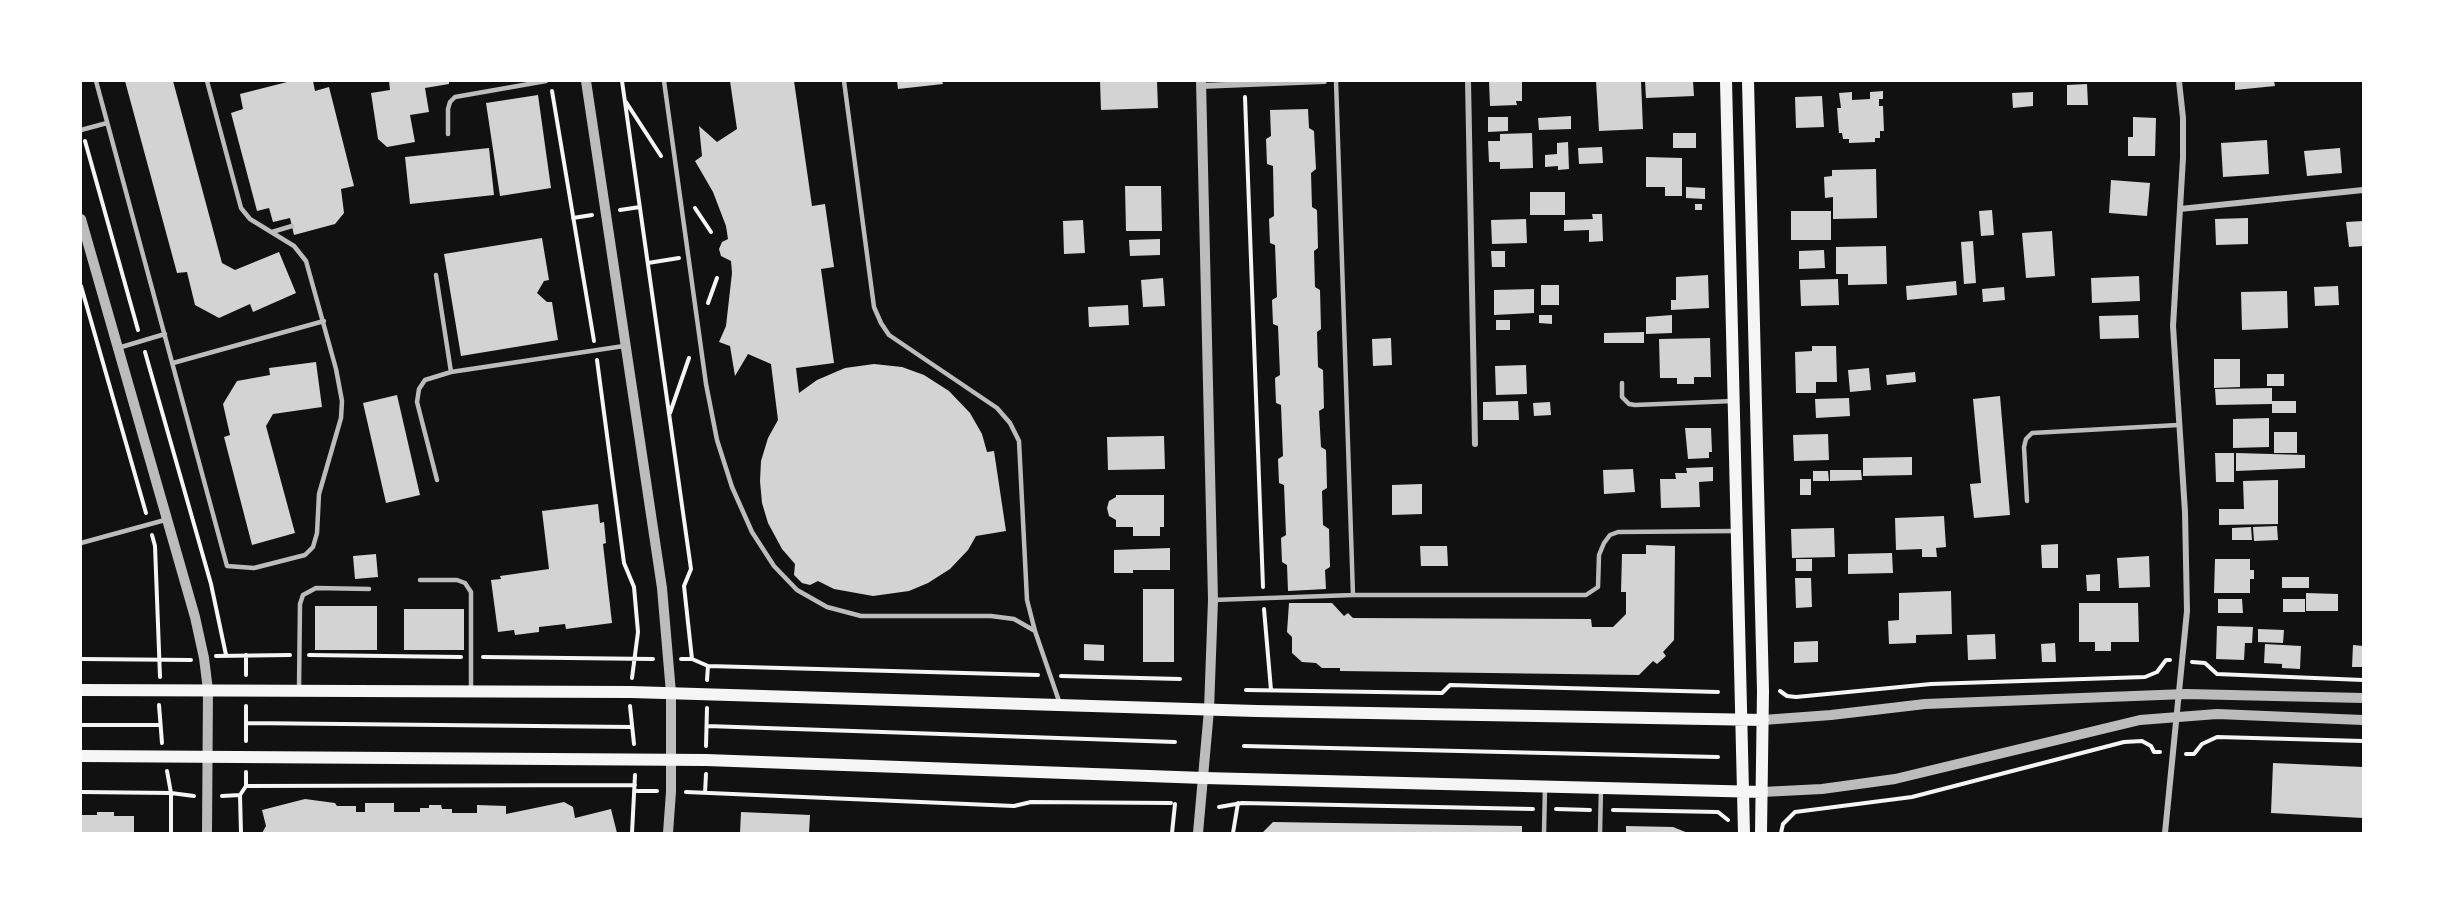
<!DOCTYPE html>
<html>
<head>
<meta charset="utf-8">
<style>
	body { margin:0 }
	#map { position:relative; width:2444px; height:914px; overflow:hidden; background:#111; font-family:"Alegreya Sans",sans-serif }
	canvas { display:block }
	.frame { position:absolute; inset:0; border:82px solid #fff; pointer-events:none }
</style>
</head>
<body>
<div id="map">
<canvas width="2444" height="914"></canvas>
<div class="frame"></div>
</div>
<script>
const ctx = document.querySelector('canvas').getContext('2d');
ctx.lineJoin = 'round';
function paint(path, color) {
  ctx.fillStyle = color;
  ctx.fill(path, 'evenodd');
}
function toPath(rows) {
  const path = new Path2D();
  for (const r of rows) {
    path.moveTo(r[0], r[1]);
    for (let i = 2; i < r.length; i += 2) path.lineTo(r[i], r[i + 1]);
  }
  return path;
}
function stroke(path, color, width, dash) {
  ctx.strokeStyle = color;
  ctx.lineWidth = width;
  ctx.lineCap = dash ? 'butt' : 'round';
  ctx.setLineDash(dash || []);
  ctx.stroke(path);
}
paint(toPath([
	[125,81,173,81,222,263,235,270,279,252,296,293,253,312,250,304,219,318,195,305,187,272,177,273],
	[291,81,313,81,315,91,329,87,354,186,341,189,344,213,335,224,294,235,290,218,273,222,269,208,257,211,231,113,243,109,240,94],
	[389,81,449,81,449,84,425,88,429,112,410,115,415,142,387,147,378,139,371,93,390,90],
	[730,81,794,81,812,206,825,204,834,267,821,269,834,363,796,368,799,393,817,380,845,368,874,364,902,367,924,375,949,391,970,413,982,434,987,452,994,451,1006,531,976,536,968,550,950,569,928,583,909,591,873,596,834,589,818,581,810,585,802,583,794,575,795,564,782,549,768,523,762,503,760,481,761,461,768,438,778,420,771,364,748,354,735,376,730,346,719,342,726,326,732,273,731,261,721,256,719,249,722,242,728,239,726,226,713,192,695,161,702,156,699,126,717,142,737,129],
	[897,81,942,81,943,84,898,89],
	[1100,81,1157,81,1158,108,1101,110],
	[1489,81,1522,81,1522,101,1516,101,1517,105,1490,106],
	[1596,81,1641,81,1643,129,1599,131],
	[1645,81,1693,81,1694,96,1646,98],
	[2235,81,2274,81,2275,86,2235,90],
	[2087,84,2088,105,2067,105,2067,85],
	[1883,91,1883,99,1879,99,1879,106,1883,106,1884,131,1880,131,1880,138,1875,138,1875,142,1849,143,1849,139,1843,139,1842,133,1839,133,1837,108,1841,108,1839,93,1852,92,1852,100,1870,99,1870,92],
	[2033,92,2033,106,2013,108,2012,93],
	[538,95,551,188,500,196,486,103],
	[1822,96,1824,127,1796,128,1795,97],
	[1308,109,1309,128,1314,131,1316,169,1311,173,1312,207,1317,210,1318,248,1314,251,1315,287,1320,290,1321,329,1317,332,1318,367,1323,370,1324,408,1319,411,1321,447,1326,450,1327,488,1322,491,1323,525,1329,529,1330,567,1325,570,1326,589,1288,591,1287,565,1282,562,1281,538,1286,535,1284,485,1279,483,1278,459,1283,456,1281,405,1276,403,1275,378,1280,375,1278,326,1273,324,1272,300,1277,297,1275,245,1270,243,1269,219,1274,216,1273,166,1267,164,1266,139,1271,136,1270,110],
	[1571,116,1571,129,1539,130,1538,118],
	[1488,117,1508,117,1508,131,1488,132],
	[2133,117,2156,118,2155,156,2128,156,2128,137,2133,137],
	[1532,133,1533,168,1500,169,1500,162,1489,162,1488,141,1500,141,1500,134],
	[1673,133,1696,133,1696,148,1673,148],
	[2267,140,2269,174,2223,177,2221,143],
	[1568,142,1569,169,1558,170,1558,166,1545,167,1545,155,1557,154,1557,143],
	[1602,147,1603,163,1579,164,1578,148],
	[489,148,494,195,410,204,405,157],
	[2340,148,2342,173,2307,176,2304,151],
	[1646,157,1682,158,1682,196,1665,196,1665,187,1646,187],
	[1876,169,1877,218,1833,219,1833,197,1825,198,1824,177,1832,176,1832,170],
	[2111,180,2150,183,2147,216,2109,213],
	[1125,186,1161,186,1162,231,1126,231],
	[1686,187,1705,188,1705,199,1686,198],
	[1530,192,1565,192,1565,215,1530,215],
	[1695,204,1702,204,1702,210,1695,210],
	[1992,210,1994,235,1981,236,1979,211],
	[1791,211,1831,211,1831,240,1791,240],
	[1592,214,1602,214,1603,241,1589,242,1589,230,1564,231,1564,220,1593,219],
	[2248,218,2248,244,2216,245,2215,219],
	[1526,219,1527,243,1492,244,1491,220],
	[1083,220,1085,253,1064,254,1063,221],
	[2363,221,2363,246,2349,247,2346,222],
	[2052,231,2055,276,2026,278,2022,233],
	[542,238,549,280,544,281,537,293,547,302,552,302,558,340,461,356,444,254],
	[1160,239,1160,255,1130,256,1129,240],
	[1973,241,1976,283,1964,284,1961,242],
	[1886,246,1887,284,1848,285,1848,274,1836,274,1836,247],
	[1824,250,1825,268,1799,269,1799,251],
	[1491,251,1505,251,1505,267,1492,267],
	[1708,275,1709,308,1671,310,1671,300,1676,300,1676,277],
	[2139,276,2140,301,2092,303,2091,278],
	[1163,278,1165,306,1143,307,1141,280],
	[1838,279,1839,305,1801,306,1800,280],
	[1956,281,1957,295,1907,300,1906,286],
	[1541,285,1559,285,1559,305,1541,305],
	[2338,286,2339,305,2315,306,2314,287],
	[2004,287,2005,300,1983,302,1982,289],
	[1534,289,1534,313,1494,315,1494,290],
	[2287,291,2288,328,2242,330,2241,292],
	[1128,305,1129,325,1089,327,1088,307],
	[1539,315,1552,315,1552,324,1539,323],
	[1672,315,1672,333,1646,334,1646,317],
	[2138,315,2139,338,2100,339,2099,316],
	[1496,320,1510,320,1510,330,1496,330],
	[1644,332,1644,343,1604,343,1604,333],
	[1391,338,1392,365,1373,366,1372,339],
	[1710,338,1711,377,1694,377,1694,384,1677,384,1677,378,1660,378,1659,339],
	[1812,346,1836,346,1837,382,1816,382,1816,393,1796,393,1795,352,1812,351],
	[2214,359,2240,359,2240,387,2214,388],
	[316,362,322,407,273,414,266,426,295,533,252,545,224,437,230,435,223,404,237,381,270,375,269,368],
	[1526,365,1527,394,1496,395,1495,366],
	[1869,368,1871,390,1850,392,1848,370],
	[1915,372,1916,382,1887,385,1886,375],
	[2267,374,2284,374,2284,386,2267,386],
	[2272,388,2272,401,2296,401,2296,413,2272,413,2272,404,2216,405,2215,389],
	[397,395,420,495,386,503,363,403],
	[2000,396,2010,515,1974,518,1970,484,1981,483,1973,399],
	[1849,398,1850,416,1816,418,1815,399],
	[1518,401,1519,420,1483,420,1483,402],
	[1550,402,1551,415,1534,416,1533,403],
	[2269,418,2269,447,2233,448,2233,419],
	[1685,428,1711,428,1712,452,1709,452,1709,458,1688,459],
	[2274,432,2297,432,2297,453,2274,453],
	[1828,434,1829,460,1794,461,1793,435],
	[1164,436,1165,469,1108,470,1107,437],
	[2215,453,2234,453,2234,482,2216,482],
	[2236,453,2305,455,2305,468,2236,471],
	[1912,457,1912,475,1863,476,1863,458],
	[1713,467,1713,481,1699,482,1700,507,1661,508,1660,479,1676,479,1675,473,1687,473,1686,468],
	[1633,469,1635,492,1604,494,1603,470],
	[1830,470,1861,470,1862,480,1830,481],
	[1813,471,1828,471,1829,481,1813,481],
	[1800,479,1811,479,1811,495,1800,495],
	[2278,480,2278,524,2219,525,2219,509,2244,509,2243,481],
	[1422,484,1422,514,1392,515,1392,485],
	[1116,495,1164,495,1164,527,1160,527,1160,536,1133,536,1133,527,1116,527,1116,520,1109,516,1107,508,1109,501,1116,497],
	[598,504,600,523,604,522,606,543,603,544,612,623,566,629,565,624,539,627,539,632,515,635,514,630,498,632,491,580,501,579,500,576,549,569,542,511],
	[1944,516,1946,547,1936,548,1937,557,1922,557,1922,549,1896,550,1895,518],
	[2277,526,2278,540,2254,541,2253,527],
	[2251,527,2252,540,2232,540,2232,528],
	[1834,528,1835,557,1792,558,1791,529],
	[2058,544,2058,568,2042,568,2041,545],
	[1646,545,1675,546,1674,640,1663,652,1666,656,1657,664,1653,661,1639,675,1340,671,1340,668,1322,668,1316,663,1302,662,1292,653,1292,637,1287,632,1289,603,1332,603,1344,616,1348,613,1353,618,1591,619,1592,627,1613,627,1626,614,1626,592,1621,592,1622,554,1646,554],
	[1420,546,1447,546,1448,566,1421,566],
	[1170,548,1170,570,1133,570,1133,573,1114,573,1114,550],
	[1892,553,1893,573,1848,574,1848,554],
	[376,554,378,577,355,579,353,556],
	[2149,556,2150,587,2119,588,2117,558],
	[1796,559,1812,559,1812,571,1796,571],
	[2215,559,2250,559,2250,570,2254,570,2254,579,2250,579,2250,593,2214,593],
	[2100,574,2100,591,2087,591,2086,575],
	[2282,577,2309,577,2309,588,2282,588],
	[1795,578,1811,578,1812,607,1796,608],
	[1143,589,1174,589,1174,662,1143,662],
	[1951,591,1952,634,1916,635,1916,643,1889,644,1888,621,1899,620,1899,593],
	[2306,593,2338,594,2338,611,2306,611],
	[2218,599,2242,599,2243,613,2218,613],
	[2283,599,2305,599,2305,612,2283,612],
	[2079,603,2138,603,2139,642,2111,642,2111,651,2095,651,2095,642,2079,642],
	[315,606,377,606,377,650,315,650],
	[404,609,464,609,464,650,404,650],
	[2217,626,2253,627,2252,643,2245,643,2244,660,2216,659],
	[2258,629,2284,630,2283,643,2258,642],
	[1995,634,1996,659,1968,660,1967,635],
	[1818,641,1818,662,1794,663,1794,642],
	[2055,643,2056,662,2042,662,2041,644],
	[1084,644,1104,645,1104,661,1084,660],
	[2265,644,2301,646,2300,669,2282,668,2282,664,2264,663],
	[2353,645,2363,646,2363,667,2352,667],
	[2273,763,2363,767,2363,818,2271,813],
	[305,799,335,803,337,806,356,806,356,812,365,812,365,803,394,803,394,812,420,812,420,808,429,808,429,805,441,805,442,809,452,809,452,813,477,813,477,805,506,806,506,814,564,802,573,807,575,818,611,809,617,833,262,833,266,826,262,810],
	[97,812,114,812,114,816,134,816,134,833,81,833,81,815,97,815],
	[741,812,810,815,809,833,740,833],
	[1273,822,1522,826,1522,833,1262,833],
	[1626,826,1673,827,1688,833,1626,833]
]), '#d3d3d3');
stroke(toPath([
	[622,81,691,569,684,586,692,659],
	[552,91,594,341],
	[1245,97,1263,587],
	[626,102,661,156],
	[85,141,138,330],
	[695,208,711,232],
	[620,210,640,207],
	[573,218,592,215],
	[648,263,679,258],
	[81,286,146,513],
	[708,303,717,278],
	[145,352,211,584,226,655],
	[597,360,624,563,634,587,638,632,632,678],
	[670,413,689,358],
	[152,535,155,546,160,677],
	[1264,609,1271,690],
	[309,655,461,657],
	[216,656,290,655],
	[483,657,653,659],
	[81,659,191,660],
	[681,659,692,659,708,666,1038,675],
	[2192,662,2205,663,2217,674,2363,680],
	[246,675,246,655],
	[1061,676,1180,679],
	[707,680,708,666],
	[1246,690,1442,693,1450,685,1718,692],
	[1780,691,1787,696,1796,697,1931,684,2145,677,2157,672,2166,660,2170,660],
	[159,705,162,743],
	[246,706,246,741],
	[630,706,634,744],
	[246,723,632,727],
	[81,725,160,725],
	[707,726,1175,742],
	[706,746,707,708],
	[1244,746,1718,757],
	[2186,754,2194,754,2202,744,2217,737,2363,741],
	[167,771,171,793,171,833],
	[246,786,635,785],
	[634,791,657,791],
	[81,792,171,793,194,796],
	[686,792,1014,806,1031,802,1171,803],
	[705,793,706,774],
	[222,796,240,795],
	[1219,807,1242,803,1533,809],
	[1556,809,1590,810],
	[1613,810,1718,812,1728,820],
	[241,833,240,795,246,786,246,772],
	[632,833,635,775],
	[1172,833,1175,804],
	[1233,833,1238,803],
	[1781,833,1783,824,1795,812,1912,797,2124,742,2142,741,2151,746,2154,752,2160,752]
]), '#f5f5f5', 4);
stroke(toPath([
	[96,81,227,566,254,568,305,555,313,547,317,533,319,494,341,418,342,401,336,369,306,261,294,246,250,219,241,208,207,81],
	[664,81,706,384,717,440,732,487,752,532,774,566,797,590,827,607,861,616,991,616,1014,619,1035,631],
	[844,81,874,307,881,323,889,335,997,408,1010,423,1019,441,1027,600,1035,631,1060,704],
	[81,130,107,123],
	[448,134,448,109,450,102,455,97,546,81],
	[272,232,292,226],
	[436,275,451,372],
	[118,348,165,334],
	[173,363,324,321],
	[1622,383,1622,397,1629,404,1635,405,1733,401],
	[437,480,417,402,419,389,425,380,451,372,624,346],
	[2027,501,2024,447,2026,439,2032,433,2178,425],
	[81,543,165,520],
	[420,580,457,580,465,583,471,592,471,689],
	[1353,595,1586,595,1598,587,1599,555,1604,543,1610,535,1618,532,1735,531],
	[1213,600,1353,595,1336,81],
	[299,689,300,604,303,595,316,588,369,589],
	[1544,833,1545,787],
	[1600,833,1601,788]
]), '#bcbcbc', 4.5);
stroke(toPath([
	[1468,81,1475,444],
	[1201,86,1324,81],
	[2180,209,2363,190],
	[2165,833,2187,611,2185,512,2173,326,2183,158,2183,118,2179,81]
]), '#bcbcbc', 6);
stroke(toPath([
	[586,81,662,588,671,693,671,792,668,833],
	[81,219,195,617,204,658,208,690,207,833],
	[1763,720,1831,715,1925,704,2186,694,2363,698],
	[1762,792,1822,789,1895,779,2140,720,2217,714,2363,720],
	[1198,833,1209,710,1213,600,1201,81]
]), '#bcbcbc', 10);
stroke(toPath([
	[1726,81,1744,833],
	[1748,81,1763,691,1761,833],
	[81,690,631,692,1256,711,1763,720],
	[81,756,706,760,1204,778,1762,792]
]), '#f5f5f5', 12);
</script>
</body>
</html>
